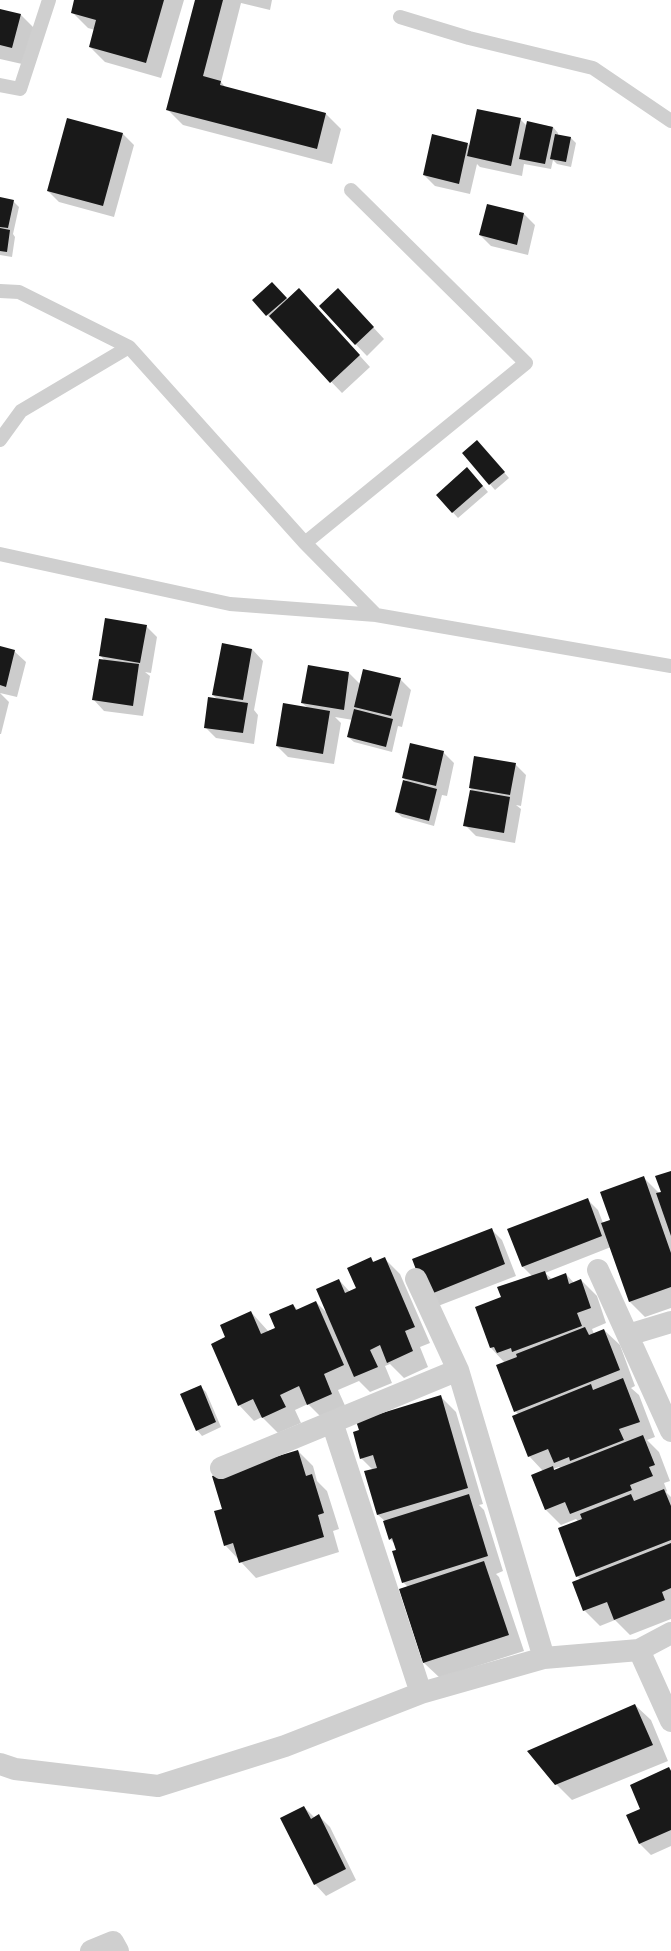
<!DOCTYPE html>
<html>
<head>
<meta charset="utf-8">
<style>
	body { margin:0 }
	canvas { display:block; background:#fff }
</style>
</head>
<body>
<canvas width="671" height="1951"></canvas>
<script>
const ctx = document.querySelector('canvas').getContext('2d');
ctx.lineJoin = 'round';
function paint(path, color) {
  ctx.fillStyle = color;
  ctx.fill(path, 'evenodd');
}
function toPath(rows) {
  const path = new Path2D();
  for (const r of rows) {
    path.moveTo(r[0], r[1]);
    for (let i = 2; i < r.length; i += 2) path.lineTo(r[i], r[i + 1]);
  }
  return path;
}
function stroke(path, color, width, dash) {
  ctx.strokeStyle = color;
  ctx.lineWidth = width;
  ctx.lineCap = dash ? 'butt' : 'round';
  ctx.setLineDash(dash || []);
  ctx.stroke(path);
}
paint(toPath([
	[75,0,184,0,161,78,105,62,90,47,95,30,88,28,72,12],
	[196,0,272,0,270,10,241,3,221,82,226,88,325,113,341,129,332,164,183,125,168,110],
	[0,10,21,15,40,34,31,66,0,59],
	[68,119,123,134,134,145,114,217,59,202,48,191],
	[520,119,527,126,528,122,553,127,558,133,558,135,571,138,576,143,571,167,557,164,553,160,551,169,524,164,522,176,480,167,477,164,470,194,435,186,424,175,468,144,470,146],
	[0,198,13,201,19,207,13,234,15,237,12,257,0,255],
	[488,205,524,214,535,225,528,255,491,246,480,235],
	[277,288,288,300,310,301,370,367,342,393,253,300],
	[349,301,384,339,367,356,320,307],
	[482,447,509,478,495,490,463,453],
	[473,474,488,492,458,518,437,495],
	[146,626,157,637,151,673,145,672,150,676,143,716,104,711,93,699,105,661,100,655],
	[0,647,14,651,26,662,17,697,0,693],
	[252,649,263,661,254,710,258,715,254,744,216,738,205,727,218,700,213,695],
	[308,667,349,673,360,684,400,679,411,690,402,727,398,726,392,752,354,742,348,737,353,720,335,717,341,723,334,764,288,757,277,746,308,708,302,703],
	[0,693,9,702,1,734,0,734],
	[443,752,454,763,447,796,442,795,434,826,402,817,396,812,408,782,403,778],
	[515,764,526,775,521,806,516,805,521,809,515,843,476,836,465,825,473,792,470,788],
	[671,1172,671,1308,645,1317,630,1302,611,1247,545,1273,552,1279,566,1274,574,1283,581,1280,597,1296,606,1323,592,1329,594,1334,604,1330,620,1345,635,1386,631,1388,639,1395,655,1437,647,1440,659,1452,670,1481,664,1483,667,1491,666,1492,671,1497,671,1619,630,1635,615,1620,600,1626,584,1610,581,1580,577,1576,578,1521,576,1519,561,1525,545,1509,543,1471,529,1456,518,1414,515,1411,505,1363,491,1348,502,1298,532,1276,522,1266,587,1199,598,1210,603,1223,611,1220,644,1178,660,1194,662,1193],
	[559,1467,561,1469,555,1471,553,1469],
	[491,1229,502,1240,516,1276,438,1306,427,1295],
	[371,1259,375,1263,385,1259,400,1274,430,1343,420,1347,428,1367,404,1378,390,1364,385,1366,392,1383,370,1392,359,1381,338,1390,347,1410,324,1420,308,1404,295,1410,301,1423,278,1433,262,1417,254,1421,239,1405,226,1338,251,1312,268,1331,276,1328,293,1305,298,1310,316,1302,327,1313,339,1280,350,1292,357,1289],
	[201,1387,206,1392,221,1427,202,1436,197,1430],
	[440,1396,456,1412,483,1504,479,1505,484,1510,503,1571,496,1574,499,1577,524,1651,440,1678,424,1663,400,1590,408,1587,403,1582,397,1551,396,1545,390,1539,385,1521,378,1515,373,1470,361,1458],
	[298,1451,313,1466,317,1481,327,1491,339,1529,333,1531,339,1552,256,1578,225,1545,223,1509],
	[635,1705,651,1720,668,1761,572,1800,556,1784],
	[669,1769,671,1770,671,1846,651,1855,640,1844,628,1815,642,1809],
	[304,1807,315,1818,319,1816,330,1827,356,1880,326,1896,315,1884]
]), '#0003');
paint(toPath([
	[74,0,164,0,146,63,89,47,96,20,71,13],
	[195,0,223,0,203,76,221,81,220,85,326,113,317,149,166,110],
	[0,9,21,14,12,48,0,45],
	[477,109,521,118,511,166,467,156],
	[67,118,123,133,103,206,47,191],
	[527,121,553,127,545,164,519,159],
	[432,134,468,143,459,184,423,175],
	[555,134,571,137,566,162,550,159],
	[0,197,14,200,8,228,0,227],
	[487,204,524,213,517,245,479,235],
	[0,228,10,230,7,252,0,251],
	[272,282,287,298,266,316,252,300],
	[299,288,360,355,330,383,269,316],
	[338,288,374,327,355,345,319,306],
	[477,440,505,472,489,485,462,453],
	[467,467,483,486,452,513,436,495],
	[105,618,147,625,140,663,99,656],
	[222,643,252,649,243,700,212,695],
	[0,646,15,650,6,687,0,685],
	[99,659,139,664,133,706,92,700],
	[308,665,349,672,344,710,301,703],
	[363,669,401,678,391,716,354,707],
	[208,697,248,703,243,733,204,728],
	[283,703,330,711,323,754,276,746],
	[354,709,393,719,386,747,347,737],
	[410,743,444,751,436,786,402,778],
	[474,756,516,763,510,795,469,788],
	[403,780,437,789,429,821,395,812],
	[470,790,510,797,504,833,463,826],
	[671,1171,671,1236,656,1193,661,1192,655,1176],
	[644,1176,671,1253,671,1287,629,1302,601,1223,610,1220,600,1192],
	[588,1198,602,1236,522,1267,507,1229],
	[492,1228,505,1264,426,1296,412,1259],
	[371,1257,373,1262,385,1257,415,1327,405,1331,413,1351,387,1363,380,1345,370,1350,378,1367,354,1377,316,1289,339,1279,345,1293,356,1288,347,1268],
	[545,1271,548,1280,566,1273,569,1284,581,1279,591,1308,577,1313,582,1326,512,1352,511,1348,497,1353,494,1347,490,1348,475,1307,501,1297,497,1287],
	[316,1301,344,1365,324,1374,332,1394,307,1405,299,1386,280,1395,286,1407,262,1418,253,1399,238,1406,211,1344,225,1337,220,1325,251,1311,261,1334,275,1328,269,1314,293,1304,296,1310],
	[585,1327,589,1335,604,1329,620,1370,514,1412,496,1365,517,1357,516,1354],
	[623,1378,640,1422,619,1429,624,1440,570,1461,569,1457,554,1463,548,1449,528,1457,512,1416,591,1384,593,1390],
	[201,1385,216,1422,196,1431,180,1394],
	[441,1395,468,1488,377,1515,364,1471,377,1468,373,1455,360,1459,353,1432,359,1430,356,1421],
	[643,1435,655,1465,649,1467,653,1476,630,1485,632,1490,570,1514,565,1502,545,1510,531,1475,553,1466,554,1470],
	[298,1450,306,1476,312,1474,324,1513,318,1515,324,1537,239,1563,233,1543,224,1546,214,1511,222,1509,212,1476],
	[664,1489,671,1506,671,1540,576,1577,558,1528,582,1519,580,1514,631,1494,634,1501],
	[469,1494,488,1556,402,1583,392,1551,396,1550,392,1538,389,1540,383,1521],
	[671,1543,671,1588,662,1592,665,1600,614,1620,607,1602,583,1611,572,1582],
	[484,1561,509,1635,423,1663,399,1589],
	[635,1704,653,1745,555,1785,527,1751],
	[669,1767,671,1771,671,1830,639,1844,626,1815,640,1809,630,1785],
	[304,1806,311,1819,319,1814,346,1869,314,1885,280,1818]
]), '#191919');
stroke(toPath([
	[400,17,469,38,593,68,671,121],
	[0,85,20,89,49,0],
	[0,291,19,292,129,347,305,543,376,615],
	[0,440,21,411,129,347],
	[305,543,526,363,351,190],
	[0,554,230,604,376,615,671,666]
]), '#cfcfcf', 14);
stroke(toPath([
	[598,1270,671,1431],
	[416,1279,458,1370,544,1658],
	[628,1335,671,1322],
	[332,1422,421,1693,544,1658,639,1650,671,1633],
	[221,1468,458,1370],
	[639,1650,671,1721],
	[0,1764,15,1769,158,1786,285,1746,421,1693],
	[91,1951,113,1942,118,1951]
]), '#cfcfcf', 22);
</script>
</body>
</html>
